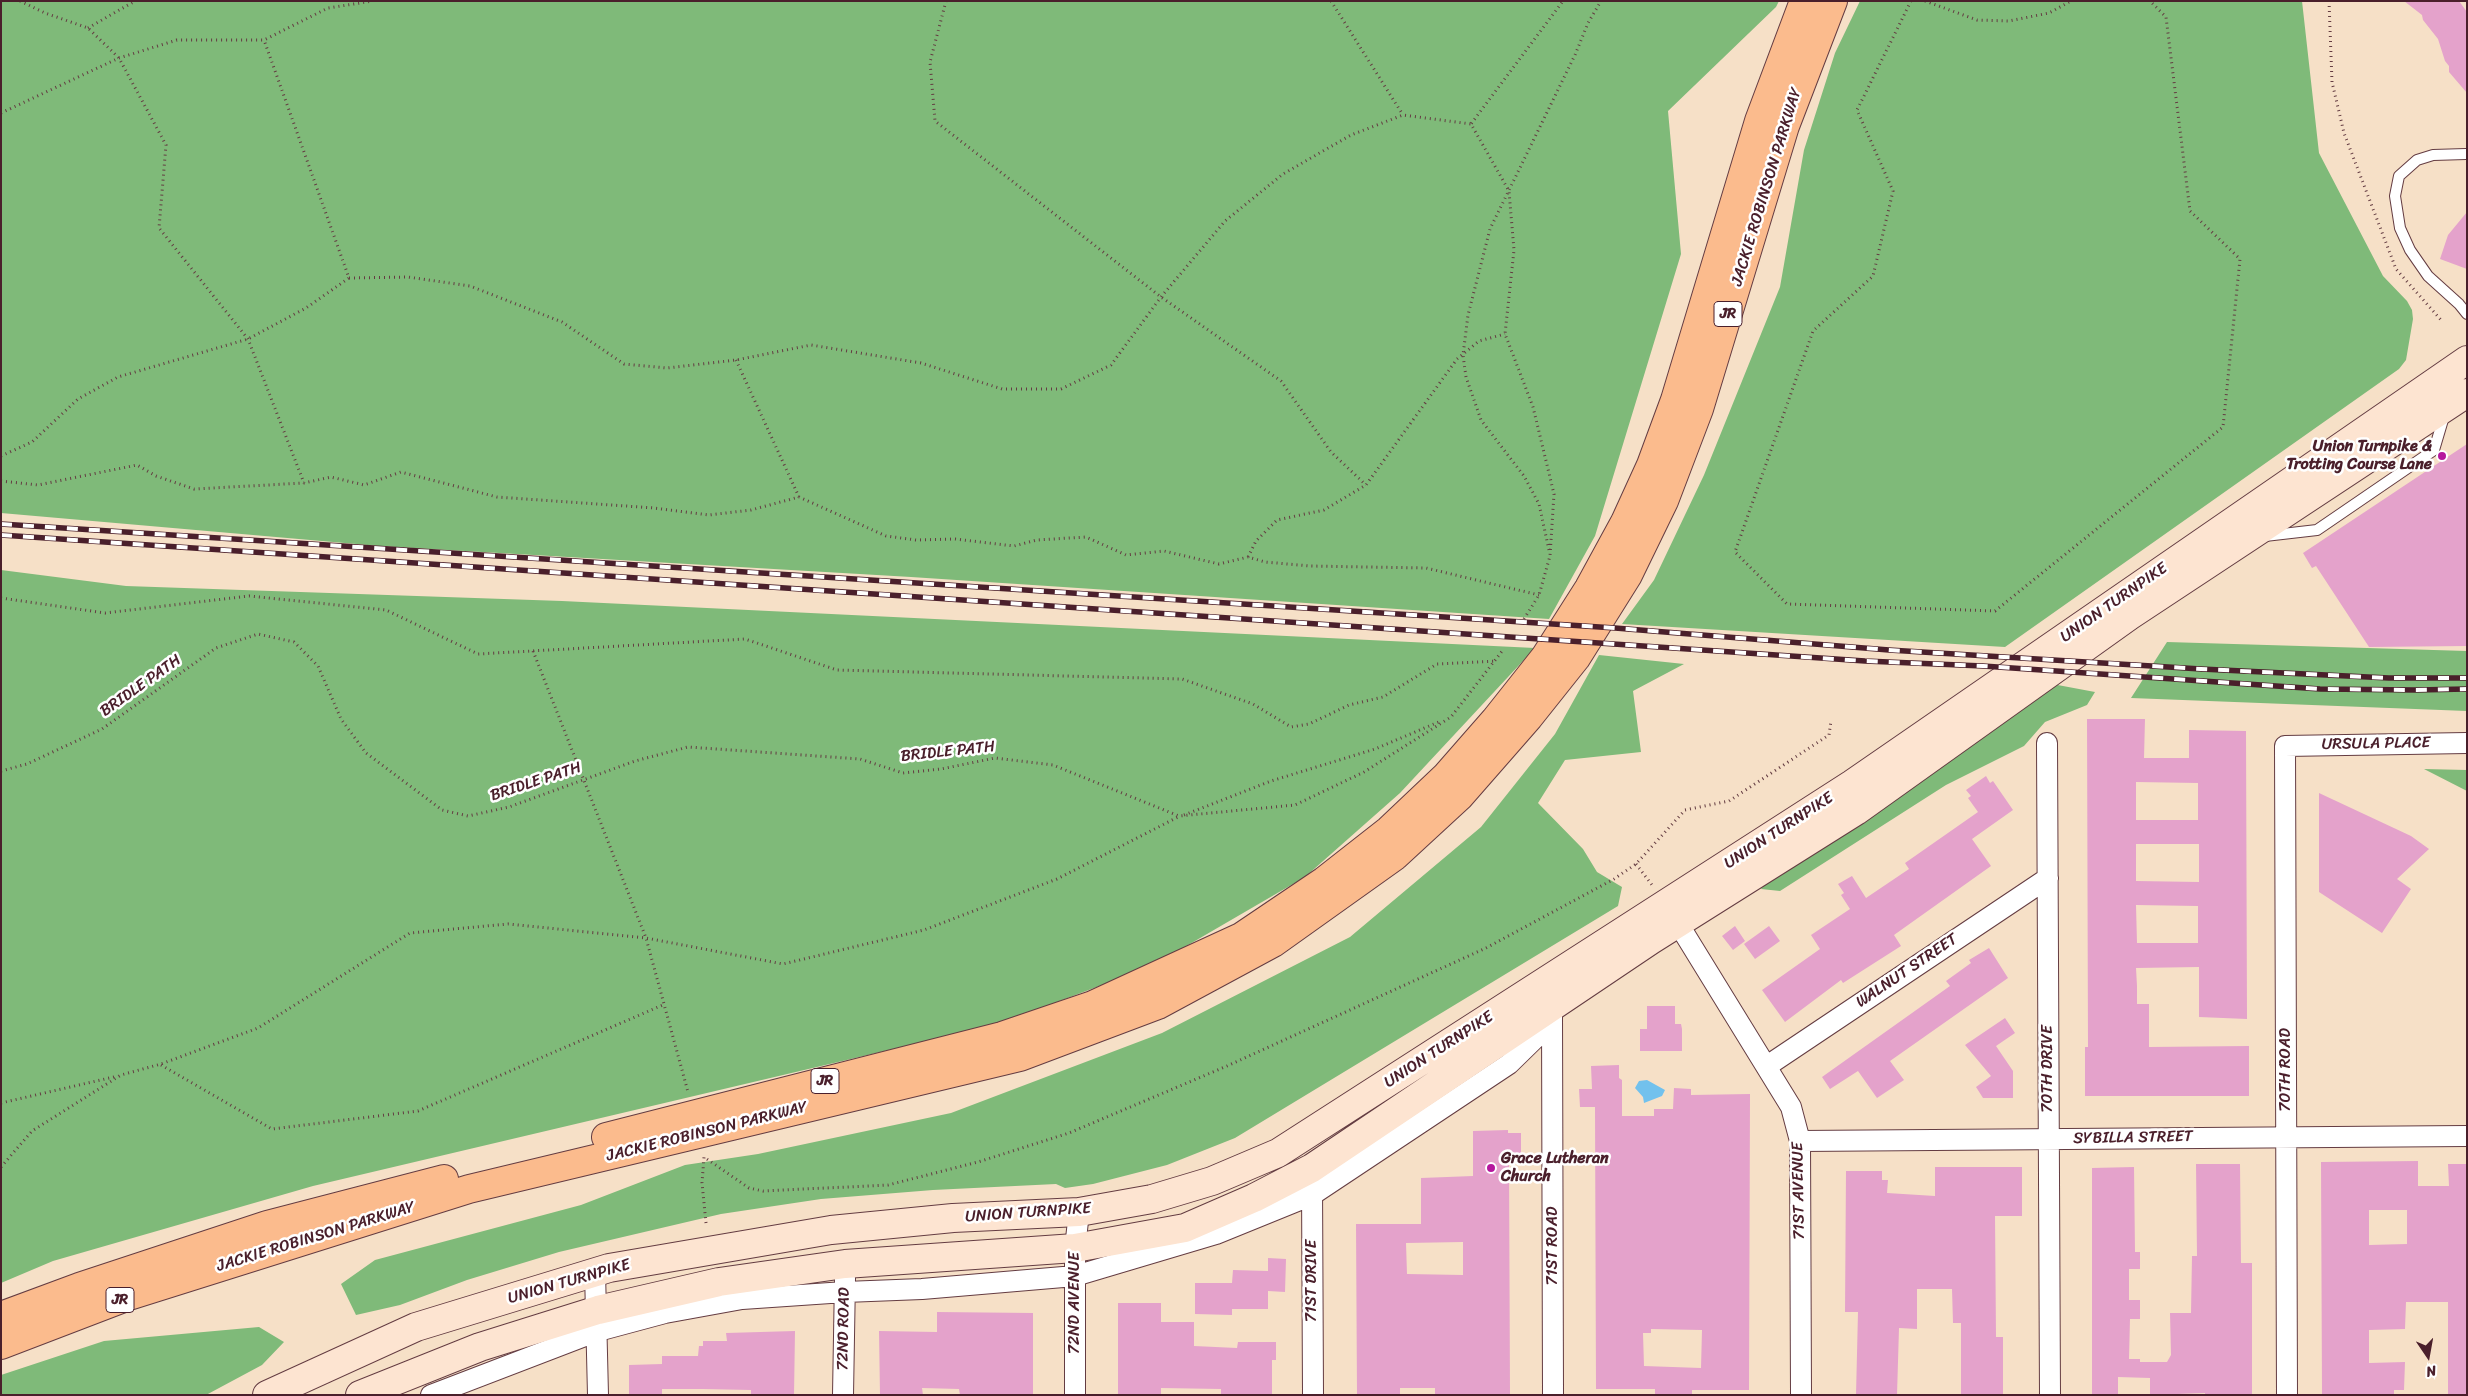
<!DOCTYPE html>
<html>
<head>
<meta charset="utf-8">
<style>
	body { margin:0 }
	#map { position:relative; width:2468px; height:1396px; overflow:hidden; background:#f6e0c7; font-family:Sriracha,sans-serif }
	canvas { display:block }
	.frame { position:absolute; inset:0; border:2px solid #4a1f2b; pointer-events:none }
	.north { position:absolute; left:2403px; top:1331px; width:50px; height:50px; -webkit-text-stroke:4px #fff; paint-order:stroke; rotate:168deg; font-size:14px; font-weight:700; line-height:20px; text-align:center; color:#4a1f2b }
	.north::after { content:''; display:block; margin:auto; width:18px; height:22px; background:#4a1f2b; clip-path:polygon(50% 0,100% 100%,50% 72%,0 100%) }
</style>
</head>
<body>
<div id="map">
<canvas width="2468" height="1396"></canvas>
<div class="frame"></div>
<div class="north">N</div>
</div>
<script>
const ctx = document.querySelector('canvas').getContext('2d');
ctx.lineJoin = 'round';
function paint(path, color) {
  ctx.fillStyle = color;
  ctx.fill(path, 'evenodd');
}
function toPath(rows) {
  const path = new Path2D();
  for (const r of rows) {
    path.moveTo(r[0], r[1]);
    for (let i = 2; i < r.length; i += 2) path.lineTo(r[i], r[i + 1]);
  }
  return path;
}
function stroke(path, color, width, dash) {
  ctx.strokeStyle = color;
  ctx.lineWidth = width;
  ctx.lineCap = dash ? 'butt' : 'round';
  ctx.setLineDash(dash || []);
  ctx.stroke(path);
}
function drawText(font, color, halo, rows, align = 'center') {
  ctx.font = font + ' Sriracha,sans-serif';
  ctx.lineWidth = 5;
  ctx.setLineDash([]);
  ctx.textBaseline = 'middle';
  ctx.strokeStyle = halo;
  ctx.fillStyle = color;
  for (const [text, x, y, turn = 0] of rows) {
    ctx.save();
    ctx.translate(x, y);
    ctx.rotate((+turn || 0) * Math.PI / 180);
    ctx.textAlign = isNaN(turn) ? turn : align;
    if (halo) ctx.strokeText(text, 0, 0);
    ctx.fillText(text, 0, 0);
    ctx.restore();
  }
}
paint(toPath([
	[1,1,1779,1,1776,7,1668,111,1681,254,1595,536,1549,619,911,577,379,546,1,513],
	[1860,1,2302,1,2319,153,2383,276,2407,301,2412,310,2413,319,2406,360,2399,369,2005,647,1622,624,1654,580,1704,475,1780,287,1804,150,1835,53],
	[1,570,126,586,562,601,1535,648,1400,793,1305,877,1152,966,999,1024,313,1186,53,1261,1,1283],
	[2167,642,2467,651,2467,711,2131,698],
	[1599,655,1684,664,1633,691,1641,752,1565,760,1538,803,1583,849,1597,872,1622,887,1618,906,1235,1138,1167,1165,1093,1184,1065,1188,1056,1184,933,1190,821,1199,721,1214,559,1252,467,1280,400,1305,356,1315,341,1284,375,1260,581,1205,685,1165,758,1154,951,1113,1162,1033,1350,937,1481,827,1555,734],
	[2047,683,2095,692,2087,705,2045,722,2024,746,1946,785,1780,891,1761,889,1771,876],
	[2424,769,2467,770,2467,791],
	[259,1327,284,1342,262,1365,206,1395,1,1395,1,1375,104,1341]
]), '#7fba79');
paint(toPath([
	[1647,1080,1665,1090,1662,1096,1644,1103,1643,1097,1635,1088,1639,1081]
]), '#72c1ed');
paint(toPath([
	[2404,1,2459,1,2467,12,2467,93,2449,72,2449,66,2445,61,2438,39,2423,20,2422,15],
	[2467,212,2467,269,2440,259,2448,235],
	[2467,444,2467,646,2369,647,2316,566,2312,568,2303,553],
	[2087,719,2145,719,2144,758,2189,758,2189,730,2246,731,2247,1019,2199,1017,2199,967,2136,968,2137,986,2137,1004,2149,1004,2149,1047,2249,1046,2249,1096,2085,1096,2085,1047,2088,1047],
	[2136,782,2198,783,2198,820,2136,820],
	[2136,844,2199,844,2199,882,2136,881],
	[2136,905,2198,906,2198,943,2137,943],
	[1986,776,1990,783,1993,781,2013,810,1972,839,1991,866,1894,935,1901,946,1843,983,1841,980,1785,1022,1762,990,1820,949,1811,935,1850,909,1841,895,1844,893,1838,884,1852,876,1866,898,1909,869,1905,863,1978,812,1968,798,1971,796,1966,790],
	[2319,793,2411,836,2429,849,2397,879,2411,889,2382,933,2319,892],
	[1735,926,1745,941,1733,950,1722,936],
	[1769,926,1780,941,1755,959,1744,944],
	[1989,948,2008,978,1890,1061,1904,1080,1877,1098,1858,1071,1830,1089,1822,1077,1950,986,1946,981,1971,963,1969,960],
	[1647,1006,1675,1006,1675,1024,1681,1024,1682,1029,1682,1051,1640,1051,1640,1029,1647,1029],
	[2005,1018,2015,1033,1996,1046,2013,1071,2013,1098,1983,1098,1976,1087,1991,1076,1965,1045],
	[1619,1065,1619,1078,1622,1080,1622,1116,1654,1116,1654,1109,1673,1109,1674,1088,1691,1089,1691,1095,1750,1094,1749,1390,1692,1390,1692,1395,1655,1395,1655,1389,1596,1389,1595,1107,1580,1107,1579,1089,1592,1089,1591,1066],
	[1651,1329,1702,1330,1701,1368,1644,1366,1643,1333,1651,1333],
	[1508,1130,1508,1133,1521,1133,1521,1160,1509,1160,1510,1395,1435,1394,1435,1388,1400,1388,1400,1395,1357,1395,1356,1224,1421,1224,1421,1178,1473,1176,1473,1131],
	[1463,1242,1463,1275,1407,1274,1406,1243],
	[2418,1161,2418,1186,2449,1186,2448,1164,2467,1164,2467,1395,2448,1395,2448,1302,2406,1302,2405,1329,2369,1330,2369,1363,2405,1362,2404,1390,2394,1390,2394,1395,2322,1395,2321,1162],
	[2369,1210,2407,1210,2407,1244,2369,1245],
	[2196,1164,2240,1164,2241,1263,2252,1263,2252,1395,2205,1395,2205,1393,2150,1395,2150,1378,2118,1377,2118,1395,2092,1395,2092,1168,2134,1167,2135,1252,2140,1252,2140,1269,2129,1269,2129,1300,2140,1300,2140,1319,2130,1319,2129,1359,2140,1359,2140,1362,2167,1362,2171,1355,2170,1313,2191,1313,2192,1256,2197,1256],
	[1935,1167,2022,1167,2022,1216,1995,1216,1996,1337,2003,1337,2003,1395,1961,1395,1961,1323,1953,1323,1952,1289,1917,1289,1917,1329,1899,1328,1897,1395,1856,1395,1858,1312,1845,1312,1846,1171,1882,1171,1882,1180,1888,1180,1887,1193,1935,1196],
	[1268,1258,1286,1259,1285,1292,1268,1291,1268,1309,1232,1309,1232,1315,1195,1314,1195,1283,1232,1283,1233,1270,1268,1271],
	[1118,1303,1161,1303,1161,1322,1194,1322,1194,1346,1237,1348,1238,1342,1276,1342,1276,1360,1272,1360,1272,1395,1221,1395,1221,1389,1161,1388,1161,1395,1118,1395],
	[937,1312,1033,1313,1033,1395,960,1395,959,1389,922,1388,923,1395,880,1395,879,1331,937,1332],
	[795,1331,794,1395,751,1395,751,1390,703,1389,662,1389,662,1395,629,1395,629,1365,662,1364,662,1356,698,1356,699,1346,703,1346,703,1341,727,1341,726,1333]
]), '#e4a2cb');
const service = toPath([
	[2466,154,2433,155,2417,160,2399,176,2395,196,2400,228,2410,250,2428,276,2459,304,2467,314],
	[2265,536,2317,530,2434,450,2445,413]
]);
const minor = toPath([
	[2047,743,2050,1395],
	[1671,912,1791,1107,1800,1141,1801,1395],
	[1552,1015,1553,1395],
	[1767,1066,2048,878],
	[1800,1141,2467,1136],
	[1312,1183,1313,1395],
	[595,1272,598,1395],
	[431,1395,598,1331,665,1313,742,1299,845,1292,922,1289,1075,1276,1216,1234,1312,1195,1509,1064,1552,1022],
	[843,1395,845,1278],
	[1075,1395,1075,1248,1079,1212],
	[2287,1395,2285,746,2467,743]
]);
const secondary = toPath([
	[267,1395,416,1327,609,1268,831,1230,953,1218,1079,1212,1152,1199,1212,1181,1278,1153,1852,784,2467,360],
	[360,1395,480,1347,598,1310,719,1282,845,1264,1075,1248,1185,1228,1254,1198,1312,1168,1651,940,1856,811,2129,616,2467,393]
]);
const motorway = toPath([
	[606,1137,1002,1036,1093,1005,1241,937,1324,881,1389,830,1446,776,1495,720,1545,657,1589,588,1625,522,1651,465,1675,400,1759,121,1804,1],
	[1,1316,79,1287,267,1225,444,1179],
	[1,1345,129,1296,469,1189,1020,1057,1158,1005,1273,943,1395,856,1459,797,1529,717,1576,658,1628,575,1664,501,1699,409,1785,126,1833,1]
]);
stroke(service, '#643c42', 12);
stroke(minor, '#643c42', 22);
stroke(secondary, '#643c42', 30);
stroke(motorway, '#643c42', 30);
stroke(toPath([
	[20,1,45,13,88,28,119,58,166,145,159,228,248,339,304,483],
	[946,1,930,62,935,121,1161,297,1281,381,1331,452,1366,485],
	[1331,1,1403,115],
	[1911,1,1857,110,1893,191,1873,276,1813,331,1735,552,1787,604,1995,611,2223,427,2240,259,2190,211,2166,17,2150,1],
	[1925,1,1977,20,2009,21,2049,13,2071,1],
	[2329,1,2332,82,2344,133,2396,269,2442,321],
	[88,28,135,1],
	[1,113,119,58,177,40,264,40,328,8,373,1],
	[349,278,408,277,470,286,562,322,624,364,667,368,736,360,811,345,921,363,1002,389,1061,389,1111,365,1161,297,1225,221,1283,174,1351,135,1403,115,1471,124],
	[736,360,799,497],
	[1,456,32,442,78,399,118,377,248,339,306,308,349,278,264,40],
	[1,481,38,485,137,465,156,476,194,489,304,483,331,477,364,485,401,472,497,497,654,508,709,515,751,510,799,497,886,536,916,540,955,539,1014,546,1037,540,1086,537,1126,555,1164,551,1219,564,1248,557,1265,562,1310,566,1426,568,1539,595],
	[1549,550,1539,504,1524,476,1481,420,1466,377,1463,355,1468,315,1490,229,1575,55,1588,23,1601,1],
	[1248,557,1256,541,1277,520,1324,510,1366,485,1457,359,1479,341,1505,334],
	[1,598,105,613,249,596,386,610,478,654,745,639,837,670,1182,679,1253,704,1291,727,1309,724,1349,705,1383,697,1437,664,1496,661],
	[1524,619,1539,595,1550,556,1554,494,1533,407,1505,334,1514,250,1509,191,1471,124,1563,1],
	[533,651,646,938,688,1092],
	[1,771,27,764,102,729,216,648,258,634,294,642,318,666,341,719,366,753,442,810,468,816,509,807,635,761,688,747,860,759,903,773,941,769,995,758,1053,765,1179,816,1295,805,1364,772,1451,717,1503,650],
	[1184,815,1271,781,1375,749,1441,721],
	[1636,864,1652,885],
	[161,1065,272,1129,418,1111,665,1004],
	[1,1103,118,1076],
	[1,1167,32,1131,121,1075,161,1064,258,1028,410,933,508,924,646,938,783,964,924,930,1057,879,1178,817],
	[706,1223,702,1183,704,1157,749,1188,763,1191,888,1185,978,1162,1069,1133,1227,1066,1486,948,1614,879,1636,864,1685,810,1729,801,1829,735,1831,721]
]), '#643c42', 3, [1, 4]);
stroke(service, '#fff', 10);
stroke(minor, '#fff', 20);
stroke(secondary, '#fde4d1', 28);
stroke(motorway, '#fbbb8d', 28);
const rail = toPath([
	[1,524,1615,628,1889,650,2201,669,2389,678,2467,678],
	[1,535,1865,661,1983,666,2320,689,2416,690,2467,689]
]);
stroke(rail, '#4a1f2b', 5.5);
stroke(rail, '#fff', 4, [11]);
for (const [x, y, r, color] of [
	[2442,456,5,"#b5179e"],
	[1491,1168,5,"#b5179e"]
]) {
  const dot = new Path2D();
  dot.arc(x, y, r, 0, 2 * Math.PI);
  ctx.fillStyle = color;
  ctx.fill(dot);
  stroke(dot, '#fff', 2);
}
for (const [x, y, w] of [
	[1728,314,28],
	[825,1081,28],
	[120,1300,28]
]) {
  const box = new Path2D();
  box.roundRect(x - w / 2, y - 12.5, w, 25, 4);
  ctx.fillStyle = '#fff';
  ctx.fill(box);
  stroke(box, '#4a1f2b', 1);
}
drawText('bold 15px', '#4a1f2b', null, [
	["JR",1728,314],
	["JR",825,1081],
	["JR",120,1300]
]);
drawText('16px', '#4a1f2b', '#fff', [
	["JACKIE ROBINSON PARKWAY",1767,187,-73],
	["UNION TURNPIKE",2114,603,-35],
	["BRIDLE PATH",141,686,-35],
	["URSULA PLACE",2376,744,-1],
	["BRIDLE PATH",948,752,-6],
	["BRIDLE PATH",536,782,-18],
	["UNION TURNPIKE",1779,831,-33],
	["WALNUT STREET",1907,971,-34],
	["UNION TURNPIKE",1439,1050,-33],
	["70TH DRIVE",2048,1069,-90],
	["70TH ROAD",2286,1070,-90],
	["JACKIE ROBINSON PARKWAY",707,1132,-14],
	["SYBILLA STREET",2133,1138,-1],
	["71ST AVENUE",1799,1191,-91],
	["UNION TURNPIKE",1028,1213,-4],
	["JACKIE ROBINSON PARKWAY",316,1237,-17],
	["71ST ROAD",1553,1246,-90],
	["71ST DRIVE",1312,1281,-90],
	["UNION TURNPIKE",569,1282,-16],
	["72ND AVENUE",1075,1303,-90],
	["72ND ROAD",844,1329,-89]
]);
drawText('bold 16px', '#4a1f2b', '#fff', [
	["Union Turnpike &",2432,447],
	["Trotting Course Lane",2432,465],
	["Grace Lutheran",1501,1159,"left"],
	["Church",1501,1177,"left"]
], 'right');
</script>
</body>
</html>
